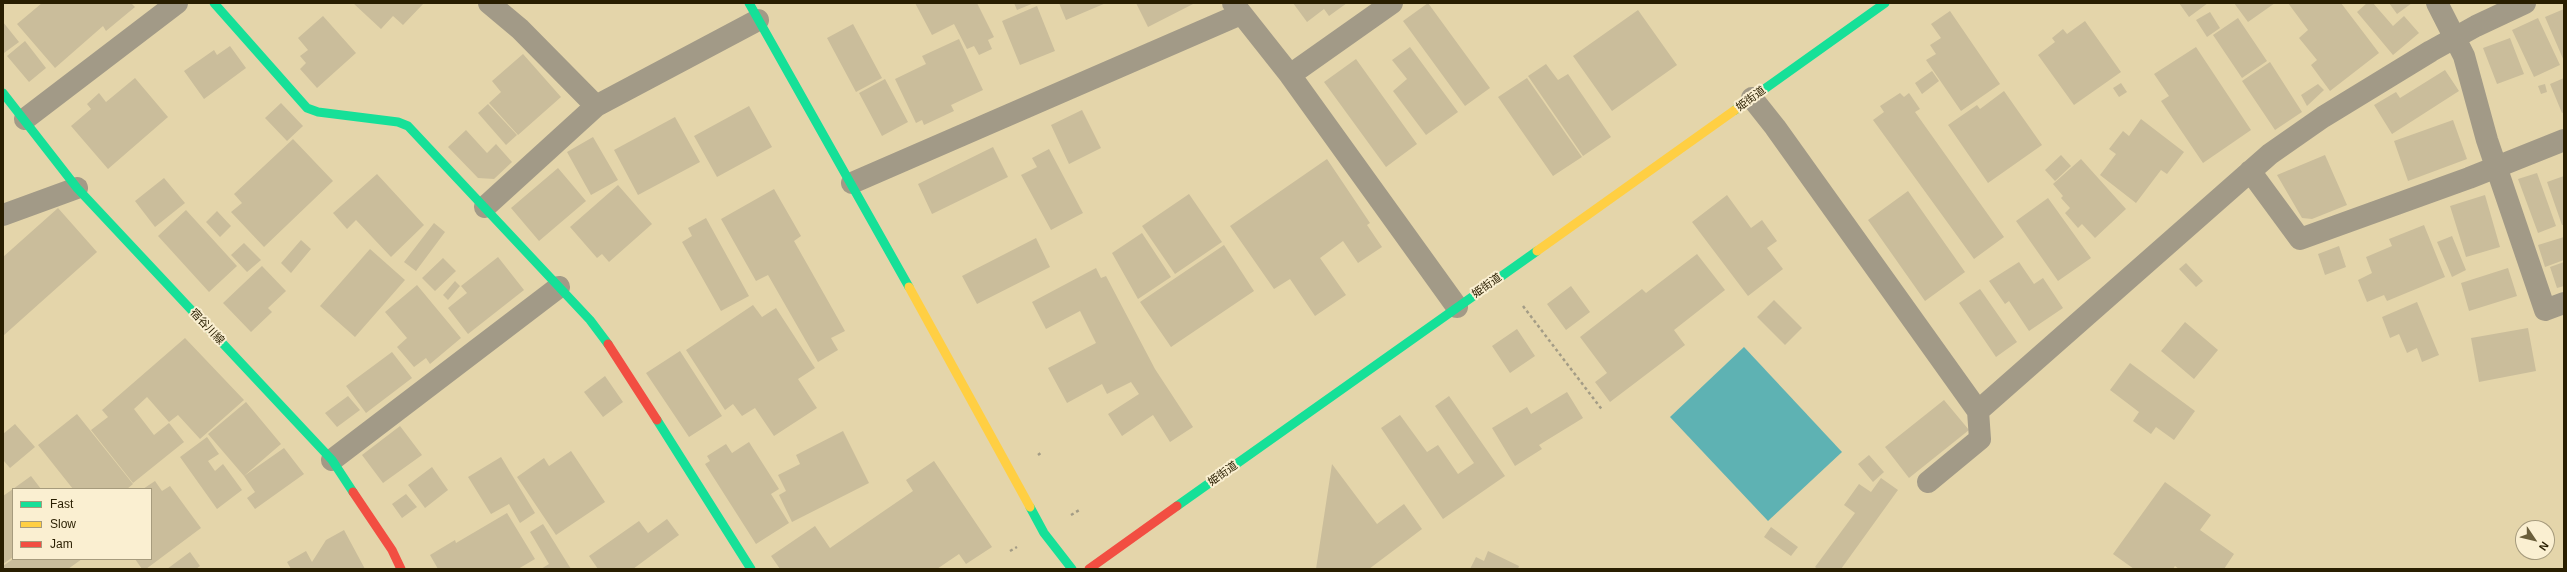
<!DOCTYPE html>
<html>
<head>
<meta charset="utf-8">
<style>
	body { margin:0 }
	#map { position:relative; width:2567px; height:572px; overflow:hidden; background:#e4d5aa; font-family:Arial,sans-serif }
	canvas { display:block }
	.frame { position:absolute; inset:0; border:4px solid #291e00; pointer-events:none }
	.legend { position:absolute; left:12px; top:488px; width:140px; height:72px; box-sizing:border-box; background:#faefd1; border:1px solid #a69b7d; margin:0; padding:5px 7px; list-style:none; font-size:12px; color:#291e00 }
	.legend li { display:flex; align-items:center; gap:8px; height:20px }
	.legend b { width:20px; border:1px solid #a69b7d }
	.north { position:absolute; left:2515px; top:520px; width:40px; height:40px; box-sizing:border-box; background:#faefd1; border:1px solid #a69b7d; border-radius:50%; rotate:125deg; font-size:11px; font-weight:700; line-height:16px; text-align:center; color:#291e00 }
	.north::after { content:''; display:block; margin:auto; width:14px; height:18px; background:#6a5e3b; clip-path:polygon(50% 0,100% 100%,50% 72%,0 100%) }
</style>
</head>
<body>
<div id="map">
<canvas width="2567" height="572"></canvas>
<div class="frame"></div>
<ul class="legend">
<li><b style="height:5px;background:#16e098"></b>Fast</li>
<li><b style="height:5px;background:#ffcf43"></b>Slow</li>
<li><b style="height:5px;background:#f24e42"></b>Jam</li>
</ul>
<div class="north">N</div>
</div>
<script>
const ctx = document.querySelector('canvas').getContext('2d');
ctx.lineJoin = 'round';
function paint(path, color) {
  ctx.fillStyle = color;
  ctx.fill(path, 'evenodd');
}
function toPath(rows) {
  const path = new Path2D();
  for (const r of rows) {
    path.moveTo(r[0], r[1]);
    for (let i = 2; i < r.length; i += 2) path.lineTo(r[i], r[i + 1]);
  }
  return path;
}
function stroke(path, color, width, dash) {
  ctx.strokeStyle = color;
  ctx.lineWidth = width;
  ctx.lineCap = dash ? 'butt' : 'round';
  ctx.setLineDash(dash || []);
  ctx.stroke(path);
}
function drawText(font, color, halo, rows, align = 'center') {
  ctx.font = font + ' Arial,"Noto Sans JP",sans-serif';
  ctx.lineWidth = 4;
  ctx.setLineDash([]);
  ctx.textBaseline = 'middle';
  ctx.strokeStyle = halo;
  ctx.fillStyle = color;
  for (const [text, x, y, turn = 0] of rows) {
    ctx.save();
    ctx.translate(x, y);
    ctx.rotate((+turn || 0) * Math.PI / 180);
    ctx.textAlign = isNaN(turn) ? turn : align;
    if (halo) ctx.strokeText(text, 0, 0);
    ctx.fillText(text, 0, 0);
    ctx.restore();
  }
}
paint(toPath([
	[1744,347,1842,452,1768,521,1670,417]
]), '#5eb2b3');
paint(toPath([
	[42,3,131,3,135,7,106,31,103,26,55,68,17,24],
	[353,3,424,3,403,25,393,16,381,29],
	[915,3,977,3,994,37,988,40,992,49,979,55,974,46,967,49,954,24,932,35],
	[1014,3,1034,3,1017,10],
	[1059,3,1106,3,1066,20],
	[1136,3,1195,3,1148,27],
	[1293,3,1347,3,1329,16,1324,9,1307,22],
	[1428,3,1490,88,1465,106,1403,21],
	[2179,3,2208,3,2189,17],
	[2234,3,2275,3,2248,22],
	[2288,3,2341,3,2379,53,2330,91,2311,65,2317,60,2299,38,2308,30],
	[2367,3,2373,3,2393,26,2404,16,2419,33,2393,55,2357,12],
	[2389,3,2412,3,2397,14],
	[1037,6,1055,51,1020,65,1002,21],
	[2564,9,2564,61,2545,17],
	[1638,10,1677,65,1612,111,1573,56],
	[1950,11,2000,84,1961,111,1926,60,1936,54,1930,45,1941,38,1931,24],
	[2210,12,2220,28,2207,37,2196,20],
	[323,16,356,53,317,88,300,69,306,63,300,56,308,50,298,38],
	[2238,18,2267,61,2242,78,2213,35],
	[2538,18,2560,65,2534,77,2512,30],
	[2085,21,2121,72,2074,105,2038,55,2055,42,2052,38,2063,29,2067,34],
	[3,22,19,42,4,53,3,52],
	[853,24,882,78,856,92,827,38],
	[2510,38,2524,74,2497,84,2483,48],
	[959,39,983,90,951,105,954,111,924,125,922,120,916,123,895,79,926,64,922,56],
	[25,41,46,68,29,82,7,56],
	[230,46,246,68,204,99,184,71,214,50,217,55],
	[1410,47,1458,112,1426,135,1393,91,1407,79,1392,60],
	[2196,47,2251,130,2203,163,2161,101,2169,96,2154,74],
	[523,54,561,97,518,135,489,103,501,92,492,81],
	[1356,59,1417,144,1386,167,1324,82],
	[2270,62,2302,112,2275,130,2242,81],
	[1546,64,1558,80,1568,74,1611,137,1583,156,1528,76],
	[2445,70,2459,91,2392,134,2374,105,2396,92,2400,98],
	[1932,71,1939,81,1922,94,1915,83],
	[135,78,168,117,108,169,71,126,91,109,87,104,99,93,106,102],
	[1527,78,1582,157,1553,176,1498,97],
	[2564,78,2564,112,2562,113,2550,84],
	[885,79,908,122,882,136,859,93],
	[2121,83,2127,92,2119,97,2113,88],
	[2318,84,2324,90,2307,106,2301,95],
	[2545,84,2547,92,2541,94,2538,86],
	[2004,91,2042,145,1988,183,1948,125,1977,105,1980,109],
	[1900,93,1904,97,1909,93,1920,109,1915,112,2004,237,1974,259,1873,120,1884,112,1880,106],
	[281,103,303,126,287,141,265,118],
	[488,104,517,135,506,145,478,113],
	[749,106,772,147,717,177,694,136],
	[1082,110,1101,148,1069,164,1051,125],
	[675,117,700,162,638,195,614,150],
	[2141,119,2184,152,2167,174,2161,170,2136,203,2100,175,2116,154,2109,149,2123,131,2129,136],
	[2453,120,2467,159,2408,181,2394,141],
	[466,130,487,153,496,144,512,162,494,179,478,178,448,147],
	[593,137,618,180,591,195,567,152],
	[293,139,333,181,264,247,231,212,242,203,234,194],
	[993,147,1008,177,932,214,918,184],
	[1049,149,1083,213,1051,230,1021,175,1037,167,1032,158],
	[2061,155,2071,166,2055,181,2045,170],
	[2325,155,2347,205,2312,219,2302,218,2277,175],
	[1327,159,1370,223,1367,225,1382,247,1358,263,1343,241,1320,258,1346,295,1315,316,1290,279,1274,289,1230,226],
	[2081,159,2126,209,2095,238,2082,224,2078,228,2065,213,2070,208,2061,198,2063,196,2053,184],
	[558,168,586,201,539,241,511,208],
	[2537,173,2556,226,2538,233,2518,179],
	[377,174,424,225,391,257,356,220,347,229,333,213],
	[2564,176,2564,225,2562,225,2547,182],
	[164,178,185,203,155,227,135,201],
	[618,185,652,224,609,262,602,254,597,258,570,227],
	[774,189,801,236,794,241,845,331,831,338,838,350,818,362,768,275,756,281,721,219],
	[1908,191,1965,272,1925,301,1868,220],
	[1189,194,1222,242,1175,274,1142,226],
	[1727,195,1751,228,1762,220,1777,241,1767,248,1783,269,1748,296,1692,222],
	[2485,195,2500,247,2466,257,2450,206],
	[2048,198,2091,258,2058,281,2016,221],
	[58,208,97,252,3,336,3,257],
	[186,210,237,266,209,292,158,236],
	[217,211,231,226,220,237,206,222],
	[706,218,749,296,721,311,682,242,692,236,688,228],
	[434,223,445,232,416,271,404,262],
	[2424,225,2445,277,2387,301,2384,295,2367,302,2358,280,2372,273,2366,257,2392,246,2389,239],
	[1142,233,1171,277,1138,299,1112,253],
	[2452,236,2466,270,2452,277,2437,242],
	[2564,237,2564,260,2545,267,2538,245],
	[1036,238,1050,267,977,304,962,276],
	[301,240,311,249,291,273,281,263],
	[244,243,261,260,247,272,231,255],
	[1224,245,1254,291,1171,347,1140,302],
	[2339,246,2346,267,2325,275,2318,254],
	[370,249,405,280,355,337,320,306],
	[1697,254,1725,290,1674,330,1685,345,1610,402,1595,382,1607,373,1580,337,1642,289,1646,293],
	[498,257,524,290,468,334,448,308,467,293,461,286],
	[443,258,456,271,435,291,422,278],
	[2019,262,2034,284,2043,278,2063,308,2029,331,2009,301,2005,304,1989,281],
	[2564,262,2564,286,2557,288,2550,267],
	[2186,263,2203,281,2196,287,2179,269],
	[262,266,286,291,268,308,272,312,251,332,223,303],
	[1096,268,1101,278,1106,276,1155,369,1193,427,1170,442,1153,415,1122,436,1108,414,1139,394,1131,382,1107,394,1102,384,1067,403,1048,368,1096,343,1080,311,1046,329,1032,302],
	[2508,268,2517,296,2469,311,2461,283],
	[455,281,460,286,448,300,443,295],
	[417,285,461,338,430,364,426,358,414,367,397,347,407,338,385,312],
	[1571,286,1590,312,1566,330,1547,304],
	[1980,289,2017,342,1996,357,1959,303],
	[1774,300,1802,328,1785,345,1757,317],
	[2417,302,2439,355,2422,362,2417,348,2407,353,2399,334,2390,338,2382,317],
	[753,305,762,317,776,308,815,368,798,379,817,408,774,436,755,408,742,416,733,404,725,410,686,350],
	[2185,322,2218,350,2194,379,2161,351],
	[2528,328,2536,371,2479,382,2471,338],
	[1517,329,1535,356,1510,373,1492,346],
	[185,338,244,400,200,439,178,415,169,422,147,397,134,409,154,435,169,423,184,442,133,483,91,430,108,417,102,410],
	[680,351,722,416,689,437,646,373],
	[392,352,412,378,366,413,346,386],
	[2130,363,2195,411,2174,440,2156,427,2151,434,2133,421,2139,412,2110,390],
	[605,376,623,402,603,417,584,392],
	[1567,392,1583,418,1539,445,1542,449,1515,466,1492,428,1527,407,1531,414],
	[348,396,360,410,337,427,325,413],
	[1449,396,1505,476,1443,519,1381,428,1400,415,1427,452,1438,445,1458,474,1474,463,1435,406],
	[1944,400,1969,430,1909,478,1885,447],
	[246,402,281,444,244,476,208,434],
	[77,414,133,484,127,489,73,489,38,445],
	[15,424,35,447,10,468,3,460,3,434],
	[400,426,422,455,383,483,362,455],
	[843,431,869,483,792,522,779,495,786,491,778,475,800,464,796,455],
	[207,437,219,454,208,461,215,471,223,464,242,490,217,509,180,457],
	[749,442,779,489,771,494,789,523,756,544,705,464,710,461,707,456,726,444,732,453],
	[284,448,304,474,255,509,247,498,255,492,244,476],
	[571,451,605,502,556,535,517,477,544,458,549,466],
	[1869,455,1884,472,1873,482,1858,464],
	[501,457,535,513,520,523,509,504,491,514,468,477],
	[934,461,992,547,966,564,959,554,937,569,780,569,771,556,815,526,830,548,913,491,906,480],
	[1332,464,1377,524,1404,504,1422,529,1369,569,1316,569],
	[432,467,448,490,425,508,408,485],
	[31,476,41,489,13,489],
	[1881,478,1898,490,1841,569,1818,569,1815,567,1855,513,1844,505,1859,484,1871,492],
	[155,481,162,491,170,486,201,528,146,569,142,569,135,559,151,559,151,489,143,489],
	[2165,482,2211,515,2200,530,2234,554,2224,569,2179,569,2175,566,2173,569,2134,569,2113,554],
	[13,489,13,557,3,564,3,496],
	[406,494,417,507,402,518,392,504],
	[507,513,535,559,518,569,438,569,430,555,455,540,456,543],
	[667,519,679,535,633,569,598,569,589,556,639,521,648,533],
	[543,524,571,569,541,569,549,564,530,532],
	[1771,527,1798,547,1791,556,1764,537],
	[344,530,365,569,291,569,287,562,306,551,312,562,326,540],
	[1488,551,1519,566,1518,569,1470,569,1476,557,1484,561],
	[190,552,200,566,196,569,167,569],
	[13,559,82,559,68,569,3,569,3,566]
]), '#cabd9b');
stroke(toPath([
	[1523,306,1603,411],
	[1038,455,1042,452],
	[1071,515,1081,509],
	[1010,551,1017,547]
]), '#a39c86', 2.5, [3, 3]);
stroke(toPath([
	[489,3,520,29,596,106],
	[1233,3,1290,75,1457,307],
	[2437,3,2464,56,2487,140,2545,310,2564,303],
	[1290,75,1392,3],
	[1752,98,1775,127,1978,411,1980,439,1928,482],
	[25,119,177,3],
	[2250,171,2300,239,2469,178,2564,140],
	[852,183,1241,14],
	[485,207,596,106,758,20],
	[3,215,77,188],
	[1978,411,2270,154,2323,117,2431,51,2476,26,2525,3],
	[332,460,559,287]
]), '#a29a87', 22);
stroke(toPath([
	[214,3,307,108,318,112,398,122,408,126,590,320,608,344],
	[749,3,909,287],
	[3,93,77,188,332,460,353,492],
	[1735,110,1885,3],
	[657,420,751,569],
	[1177,506,1537,251],
	[1030,507,1044,533,1072,569]
]), '#16e098', 9);
stroke(toPath([
	[1537,251,1735,110],
	[909,287,1030,507]
]), '#ffcf43', 9);
stroke(toPath([
	[608,344,657,420],
	[353,492,392,550,401,569],
	[1089,569,1177,506]
]), '#f24e42', 9);
drawText('11px', '#291e00', '#faefd1', [
	["姫街道",1751,99,-36],
	["姫街道",1487,286,-35],
	["宿谷川線",207,327,47],
	["姫街道",1223,474,-35]
]);
</script>
</body>
</html>
